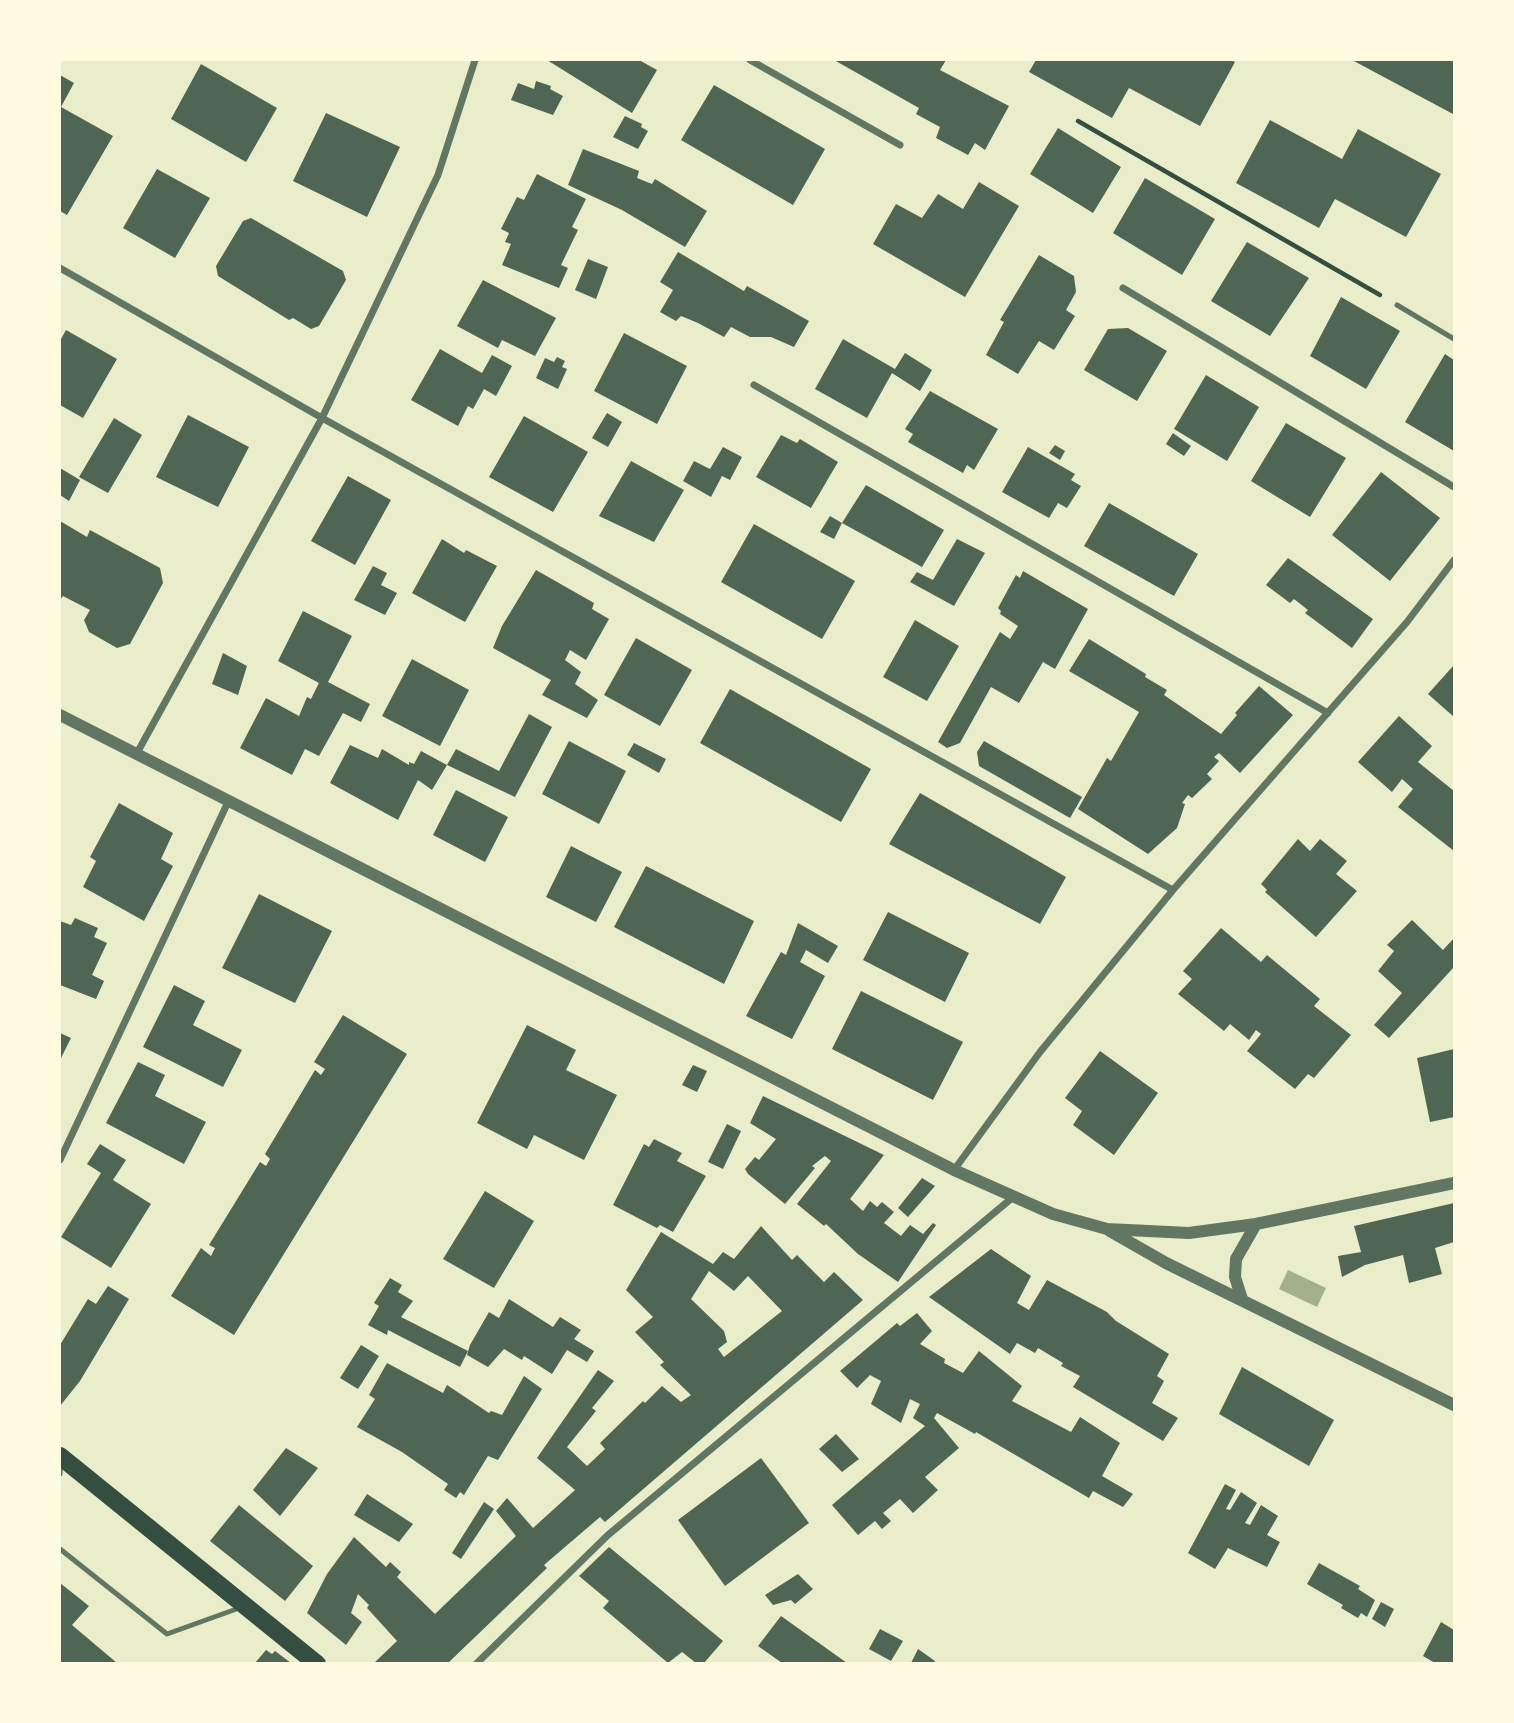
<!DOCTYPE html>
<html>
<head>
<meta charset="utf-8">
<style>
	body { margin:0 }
	#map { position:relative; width:1514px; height:1723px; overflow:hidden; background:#e9edc9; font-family:"Fira Sans",sans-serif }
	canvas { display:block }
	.frame { position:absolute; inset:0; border:61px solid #fefae0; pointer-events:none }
</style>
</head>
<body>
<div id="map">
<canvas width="1514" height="1723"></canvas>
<div class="frame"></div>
</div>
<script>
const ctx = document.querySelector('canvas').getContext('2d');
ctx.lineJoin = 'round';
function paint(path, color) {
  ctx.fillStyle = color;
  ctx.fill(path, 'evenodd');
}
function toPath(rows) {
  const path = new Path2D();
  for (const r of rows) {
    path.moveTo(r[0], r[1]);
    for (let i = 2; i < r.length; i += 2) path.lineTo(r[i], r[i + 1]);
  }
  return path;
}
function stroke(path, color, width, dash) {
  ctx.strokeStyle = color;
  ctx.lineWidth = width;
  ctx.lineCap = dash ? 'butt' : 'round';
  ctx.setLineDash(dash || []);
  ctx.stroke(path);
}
paint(toPath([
	[1288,1270,1326,1288,1317,1307,1279,1289]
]), '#a3b18a');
paint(toPath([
	[547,60,639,60,657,70,632,113],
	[834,60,946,60,940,70,1009,106,985,150,975,143,968,155,936,138,940,127,916,114,919,108],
	[1036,60,1231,60,1235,62,1200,126,1129,88,1112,118,1029,72],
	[1352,60,1454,60,1454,111,1453,114],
	[201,64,277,108,246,162,171,119],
	[60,75,74,83,61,107,113,136,67,215,60,211],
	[536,81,551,86,550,89,563,96,553,115,511,100,518,83,534,89],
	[714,85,825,149,793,205,681,140],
	[326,113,400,147,367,217,293,181],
	[625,116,642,124,641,127,648,131,638,149,613,137],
	[1270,120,1342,159,1358,129,1441,174,1406,237,1335,199,1319,228,1236,183],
	[1058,128,1121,167,1093,213,1030,174],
	[583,149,639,171,637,178,652,184,655,179,707,211,685,247,622,210,568,185],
	[157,169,210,198,175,258,123,228],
	[537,174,586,199,572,227,578,230,561,265,568,268,559,288,502,265,511,244,505,242,509,233,501,229,517,197,524,200],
	[1145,178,1215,219,1182,275,1113,233],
	[979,182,1019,206,965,297,873,244,896,204,922,218,938,194,963,209],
	[251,218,343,271,346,280,319,326,311,329,293,318,289,320,218,276,216,266,243,221],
	[1247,242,1309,278,1270,336,1211,301],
	[678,252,744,291,747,286,809,321,794,347,771,337,750,337,731,327,724,337,698,323,681,316,676,321,660,312,673,290,660,282],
	[1039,255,1074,276,1076,292,1066,310,1075,316,1054,350,1039,341,1018,374,986,355,1004,322,1000,320],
	[588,259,608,267,596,299,575,290],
	[483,280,556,318,535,356,502,340,498,348,457,326],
	[1341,297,1400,331,1366,389,1310,356],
	[1128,328,1167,351,1137,401,1084,370,1108,329],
	[66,330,117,359,83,418,60,405,60,341],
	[624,333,687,366,657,424,594,391],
	[843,339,895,369,905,353,932,370,920,391,892,373,867,418,815,389],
	[440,349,482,373,492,355,512,366,496,396,484,389,473,409,468,406,458,426,411,400],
	[1445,354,1454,360,1454,451,1405,422],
	[557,357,565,361,562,367,567,369,558,389,536,378,545,358,554,362],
	[1206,375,1259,407,1227,461,1174,429],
	[930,391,998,429,974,470,967,465,963,473,908,442,913,434,905,429],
	[607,413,622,422,608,447,592,438],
	[188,415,249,447,218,507,156,477],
	[524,416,588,452,553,512,489,477],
	[114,418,142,435,108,493,79,477],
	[1286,423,1346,458,1310,517,1251,481],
	[1173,433,1191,446,1184,456,1166,444],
	[781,435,797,443,800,439,838,462,811,508,756,477],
	[1055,445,1065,451,1060,460,1049,453],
	[723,447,742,457,730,480,722,476,711,497,683,481,694,461,710,469],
	[1028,447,1075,474,1071,480,1081,486,1067,508,1058,503,1049,518,1002,492],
	[631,461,684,490,654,542,599,516],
	[60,468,80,480,69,501,60,495],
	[1381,472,1440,518,1390,581,1332,535],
	[348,476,391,500,355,565,311,541],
	[866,485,944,530,922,567,842,523,834,539,820,532,830,516,842,523],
	[1109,503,1198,554,1174,596,1084,546],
	[60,521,87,537,90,530,160,568,163,583,130,644,117,648,89,632,84,620,90,610,63,596,60,600],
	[754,524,855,581,822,639,721,582],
	[442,539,464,553,466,550,497,566,465,622,412,593],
	[957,539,985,553,954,606,910,582,917,572,933,580],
	[1288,558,1373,619,1352,648,1305,613,1308,610,1294,599,1290,603,1266,585],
	[373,566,387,573,381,585,397,593,385,615,354,600],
	[536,570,594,603,592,609,609,619,586,660,570,650,565,660,581,672,575,684,598,700,587,718,542,695,551,680,493,648,502,626],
	[1023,571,1088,609,1055,669,1043,662,1019,703,991,687,960,743,947,748,938,742,1000,632,1010,639,1018,626,1000,614,1001,611,998,608,1016,575,1020,578],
	[303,611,352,636,328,682,370,704,361,722,343,713,319,756,305,749,292,775,240,748,266,698,299,716,307,697,311,699,319,683,278,661],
	[915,620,959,646,927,701,883,677],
	[636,638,692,670,660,726,604,695],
	[1089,639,1146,674,1145,677,1167,690,1164,695,1221,734,1237,715,1235,713,1259,686,1293,715,1240,773,1219,753,1214,757,1219,761,1207,774,1212,779,1192,798,1188,795,1182,803,1185,804,1177,828,1148,854,1078,809,1107,758,1111,761,1139,712,1069,671],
	[223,653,247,666,238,695,212,684],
	[412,659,469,690,440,746,382,716],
	[1454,665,1454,717,1428,694],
	[730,689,871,769,841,822,700,743],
	[529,714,552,727,515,797,447,765,456,749,499,771],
	[1399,716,1432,746,1418,762,1454,791,1454,851,1398,807,1413,789,1402,779,1392,792,1358,762],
	[569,741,626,771,599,824,542,794],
	[984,741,1082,797,1070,818,979,766,977,752],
	[634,743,666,759,659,773,627,755],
	[350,745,378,758,382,749,409,765,409,762,414,764,421,751,447,765,432,790,418,780,398,820,330,783],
	[456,790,508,817,485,862,433,835],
	[920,793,1066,877,1040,924,889,844],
	[119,803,173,833,161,859,173,866,144,921,83,887,96,861,90,857],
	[1298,839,1310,851,1320,839,1347,861,1336,874,1357,891,1316,937,1265,892,1267,890,1261,884],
	[571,846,622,872,596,922,546,897],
	[646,866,754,921,724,984,614,927],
	[259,894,332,931,295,1003,222,968],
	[888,912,969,953,945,1002,863,960],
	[75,918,98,928,94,937,107,943,92,975,104,981,96,999,60,985,60,921,71,925],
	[1412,920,1443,950,1454,938,1454,967,1389,1038,1374,1025,1402,993,1378,971,1394,951,1387,945],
	[798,923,838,946,828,963,806,950,800,962,825,976,792,1039,746,1016,781,952,786,955],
	[1221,928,1261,962,1267,955,1320,999,1314,1006,1351,1035,1314,1078,1308,1074,1295,1089,1247,1051,1261,1034,1256,1030,1249,1040,1230,1024,1224,1031,1178,994,1192,979,1183,971],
	[174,985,205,1001,193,1025,242,1050,223,1087,143,1047],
	[861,991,963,1042,933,1100,832,1049],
	[343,1015,407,1054,234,1335,171,1296,201,1248,211,1256,215,1248,209,1245,260,1162,266,1166,270,1159,265,1154,315,1070,321,1075,325,1069,314,1062],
	[527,1025,576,1050,566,1070,617,1095,584,1160,534,1135,527,1149,477,1123],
	[60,1033,71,1038,60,1060],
	[1454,1049,1454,1117,1430,1122,1417,1058],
	[1100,1051,1158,1093,1114,1155,1073,1125,1082,1111,1065,1098],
	[138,1062,165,1075,155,1096,206,1122,184,1164,106,1123],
	[693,1065,707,1071,697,1092,682,1085],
	[763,1096,884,1155,850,1199,863,1211,870,1201,877,1207,882,1202,894,1212,884,1223,901,1236,910,1225,923,1234,933,1223,936,1225,898,1282,858,1254,826,1224,824,1226,797,1204,831,1161,825,1156,812,1166,815,1168,785,1204,748,1174,745,1169,755,1157,759,1160,776,1139,750,1123],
	[727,1124,741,1131,723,1169,708,1162],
	[654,1139,682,1153,677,1161,706,1176,673,1232,660,1225,657,1228,613,1205,644,1144,649,1147],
	[100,1144,126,1160,113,1180,151,1204,111,1268,61,1237,101,1173,87,1164],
	[922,1178,935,1186,908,1217,898,1208],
	[485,1191,534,1221,494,1288,443,1259],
	[1454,1203,1454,1242,1435,1248,1442,1274,1409,1283,1403,1255,1365,1265,1342,1277,1338,1256,1361,1252,1354,1226],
	[761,1226,792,1260,797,1255,824,1282,834,1272,863,1300,605,1522,600,1517,544,1565,547,1568,448,1663,374,1663,397,1641,367,1608,369,1605,358,1594,351,1613,362,1622,346,1645,307,1613,327,1574,354,1537,386,1567,390,1562,401,1572,397,1577,435,1614,516,1536,496,1511,507,1498,533,1528,575,1490,537,1458,598,1370,614,1381,592,1408,596,1411,567,1447,587,1466,605,1449,600,1443,643,1401,645,1403,662,1386,681,1402,691,1395,660,1365,664,1362,635,1332,653,1317,626,1290,661,1232,713,1264,723,1252,734,1259],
	[709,1271,734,1291,748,1276,782,1311,724,1357,718,1349,727,1342,724,1331,691,1299],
	[991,1249,1031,1276,1017,1303,1029,1310,1047,1280,1107,1312,1116,1321,1169,1354,1157,1376,1164,1381,1152,1403,1178,1418,1163,1441,1073,1387,1080,1376,1061,1366,1063,1363,1038,1348,1035,1353,1017,1343,1010,1354,929,1297],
	[390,1278,402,1285,398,1292,413,1301,401,1317,468,1351,460,1367,388,1330,387,1335,368,1325,379,1306,374,1303],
	[108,1286,129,1299,80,1381,60,1406,60,1345,88,1299,96,1304],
	[509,1299,553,1327,560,1317,581,1330,574,1339,594,1351,587,1362,567,1350,552,1374,524,1356,522,1360,504,1349,488,1367,467,1355,470,1345,489,1312,499,1318],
	[917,1313,932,1331,920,1344,945,1359,944,1363,963,1373,979,1351,1022,1386,1012,1401,1071,1432,1080,1417,1120,1443,1102,1476,1133,1494,1123,1507,1093,1491,1089,1498,976,1432,975,1434,937,1413,934,1418,959,1448,925,1477,938,1490,913,1513,900,1499,883,1513,891,1521,882,1529,875,1521,858,1535,832,1505,925,1426,913,1418,920,1404,910,1399,901,1423,871,1404,881,1381,870,1375,857,1388,840,1371,897,1323,900,1326],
	[361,1345,379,1356,358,1389,340,1378],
	[387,1363,443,1393,447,1385,489,1413,491,1411,502,1415,524,1376,542,1389,498,1460,488,1456,464,1495,460,1492,456,1498,444,1490,448,1484,402,1452,357,1427,375,1399,369,1395],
	[1242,1367,1334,1420,1309,1466,1219,1414],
	[836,1434,859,1459,842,1472,819,1449],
	[286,1448,318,1468,280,1516,253,1490],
	[761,1458,809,1523,725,1586,678,1520],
	[1225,1484,1236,1490,1226,1509,1230,1510,1241,1492,1257,1503,1245,1523,1250,1525,1261,1505,1278,1516,1267,1535,1280,1542,1267,1567,1228,1548,1215,1569,1188,1553],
	[367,1494,413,1524,399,1542,354,1515],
	[484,1502,494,1509,461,1559,452,1553],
	[239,1505,313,1566,285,1601,210,1541],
	[609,1547,723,1641,704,1663,696,1663,682,1652,668,1663,603,1608,609,1601,579,1576],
	[1319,1563,1360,1586,1358,1589,1375,1600,1367,1617,1361,1613,1358,1618,1341,1608,1343,1605,1307,1584],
	[798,1574,813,1589,795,1604,791,1600,773,1605,765,1595],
	[60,1583,89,1606,72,1625,117,1663,60,1663],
	[1381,1602,1394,1609,1385,1627,1372,1619],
	[781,1616,847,1663,782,1663,758,1646],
	[1441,1622,1454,1630,1454,1663,1435,1663,1423,1656],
	[880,1629,903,1641,891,1661,869,1649],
	[918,1649,935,1661,934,1663,911,1663],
	[266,1650,272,1654,275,1651,291,1663,255,1663]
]), '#4f6655');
stroke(toPath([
	[1078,121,1380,295]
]), '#344e41', 4.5);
stroke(toPath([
	[1397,305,1454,339],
	[60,1474,61,1460],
	[60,1549,167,1634,242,1607]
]), '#617663', 5);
stroke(toPath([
	[750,60,900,145],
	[60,268,322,418,1173,890],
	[1123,288,1454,487],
	[754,385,1328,713],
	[137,753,322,418,438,175,475,60],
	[60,1160,229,800],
	[954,1170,1040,1052,1173,890,1407,622,1454,560],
	[476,1664,608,1535,1012,1198]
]), '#617663', 7);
stroke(toPath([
	[60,715,954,1170,1053,1214,1107,1229,1189,1233,1256,1224,1454,1183],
	[1110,1231,1166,1263,1454,1405],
	[1242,1299,1235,1277,1236,1259,1256,1224]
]), '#617663', 12);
stroke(toPath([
	[60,1456,317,1664]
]), '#344e41', 18);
</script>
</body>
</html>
